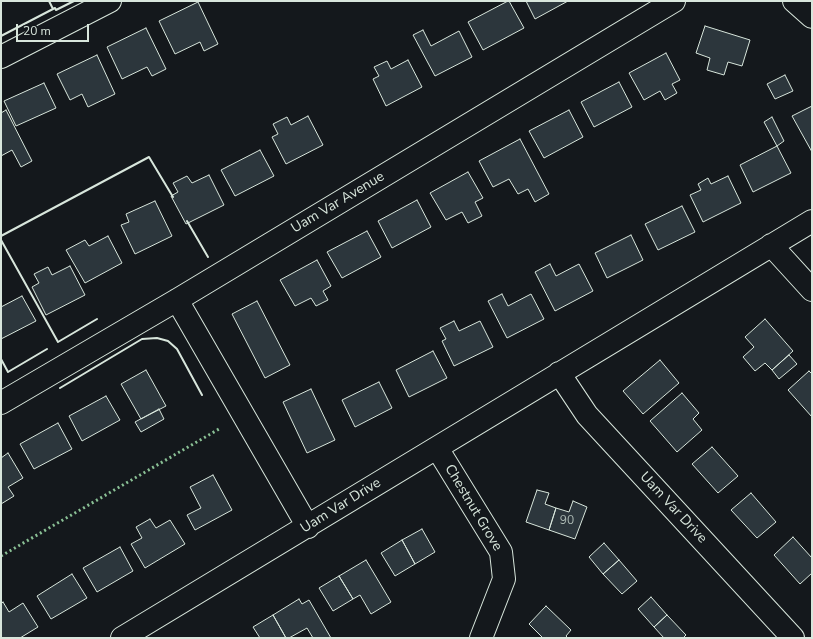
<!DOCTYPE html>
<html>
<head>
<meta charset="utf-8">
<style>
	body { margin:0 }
	#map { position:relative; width:813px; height:639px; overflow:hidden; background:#14181c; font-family:"Nunito Sans",sans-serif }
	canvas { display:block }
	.frame { position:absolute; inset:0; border:2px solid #d8e6dc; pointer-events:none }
	.scale { position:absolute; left:16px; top:24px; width:73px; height:18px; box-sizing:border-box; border:2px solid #d8e6dc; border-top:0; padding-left:5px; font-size:12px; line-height:14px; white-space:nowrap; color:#d8e6dc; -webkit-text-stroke:3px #14181c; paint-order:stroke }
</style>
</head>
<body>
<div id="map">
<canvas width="813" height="639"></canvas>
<div class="frame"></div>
<div class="scale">20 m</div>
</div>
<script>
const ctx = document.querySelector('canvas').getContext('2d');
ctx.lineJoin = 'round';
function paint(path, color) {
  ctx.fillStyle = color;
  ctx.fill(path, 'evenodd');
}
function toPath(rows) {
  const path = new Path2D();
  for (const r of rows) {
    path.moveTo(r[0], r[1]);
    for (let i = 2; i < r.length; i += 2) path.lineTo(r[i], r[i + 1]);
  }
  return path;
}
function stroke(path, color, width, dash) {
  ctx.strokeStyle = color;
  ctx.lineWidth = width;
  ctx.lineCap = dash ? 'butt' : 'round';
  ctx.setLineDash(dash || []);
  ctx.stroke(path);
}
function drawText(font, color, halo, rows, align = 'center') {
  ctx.font = font + ' "Nunito Sans",sans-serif';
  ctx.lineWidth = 3;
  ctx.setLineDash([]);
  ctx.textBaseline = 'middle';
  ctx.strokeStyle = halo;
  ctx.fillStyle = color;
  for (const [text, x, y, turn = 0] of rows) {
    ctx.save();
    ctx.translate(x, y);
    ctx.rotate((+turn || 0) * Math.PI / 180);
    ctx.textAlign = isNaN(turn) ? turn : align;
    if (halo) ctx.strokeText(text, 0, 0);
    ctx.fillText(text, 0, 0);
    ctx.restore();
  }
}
const building = toPath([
	[508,1,509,1,524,28,483,50,468,22,508,1],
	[526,1,568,1,535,19,526,1],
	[198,2,218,44,204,51,200,42,175,54,159,21,198,2],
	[705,26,750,40,742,66,728,62,724,75,707,70,710,58,696,53,705,26],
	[146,28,166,69,152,76,147,67,122,79,107,47,146,28],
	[423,30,431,46,459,31,472,57,435,76,413,35,423,30],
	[666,53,680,80,672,84,677,93,665,100,660,91,644,100,629,73,666,53],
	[97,55,115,94,88,107,82,94,70,100,57,74,97,55],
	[408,60,422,87,386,106,373,79,379,76,374,67,387,61,391,69,408,60],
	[785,75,793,91,775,99,767,84,785,75],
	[619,82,632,107,594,127,581,102,619,82],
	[44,83,56,108,16,126,4,101,44,83],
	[812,106,812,152,792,116,812,106],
	[6,110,32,161,21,167,12,150,1,156,1,113,6,110],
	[569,110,583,137,544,158,529,131,569,110],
	[308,116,323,145,286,164,272,137,278,134,273,124,287,117,291,125,308,116],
	[772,117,784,141,777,146,764,122,772,117],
	[520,139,549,194,535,202,528,189,518,194,509,179,493,187,479,161,520,139],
	[777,146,791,173,753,192,740,165,777,146],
	[260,150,274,176,235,196,221,170,260,150],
	[468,172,483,198,475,202,482,216,468,223,462,212,446,220,430,193,468,172],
	[209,175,224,205,186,224,171,196,178,192,173,183,187,176,192,183,209,175],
	[728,176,741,203,703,222,690,195,701,190,698,184,708,178,711,184,728,176],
	[417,200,431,227,392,248,378,221,417,200],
	[155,201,172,236,135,254,121,225,129,222,126,214,155,201],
	[682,206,695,232,658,250,645,224,682,206],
	[367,231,381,257,342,278,327,252,367,231],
	[631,235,643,260,607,278,595,253,631,235],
	[108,236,122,263,85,283,66,250,85,240,89,246,108,236],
	[317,260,331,286,323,291,328,300,316,306,311,298,295,306,280,280,317,260],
	[550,264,556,276,579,264,593,291,555,311,535,272,550,264],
	[70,266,85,295,46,315,32,287,39,283,34,274,48,267,52,275,70,266],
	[502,294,508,306,531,294,544,319,507,338,488,301,502,294],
	[22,296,36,321,1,339,1,307,22,296],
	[257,301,290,365,265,378,232,314,257,301],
	[765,319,793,351,772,370,765,363,755,371,743,357,754,347,745,337,765,319],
	[454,321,459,331,480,321,493,347,454,366,442,341,446,339,440,328,454,321],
	[433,351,447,378,409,397,396,370,433,351],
	[789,355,797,364,779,379,772,370,789,355],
	[660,360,679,383,643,414,623,391,660,360],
	[146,370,166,406,141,419,121,384,146,370],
	[809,371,812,374,812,417,788,390,809,371],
	[379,382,392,408,355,427,342,400,379,382],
	[311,389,335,440,307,453,283,402,311,389],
	[682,393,699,413,693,419,702,430,677,452,650,421,682,393],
	[106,396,120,420,82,441,69,416,106,396],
	[159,409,164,419,141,432,135,422,159,409],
	[58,423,72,449,34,469,20,444,58,423],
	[712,447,738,476,718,493,692,464,712,447],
	[8,453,23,478,8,487,14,496,1,504,1,458,8,453],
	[213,475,232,510,195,530,187,515,201,508,190,487,213,475],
	[537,490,549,493,545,504,556,508,549,530,526,522,537,490],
	[751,493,776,522,757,538,731,510,751,493],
	[573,501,587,507,575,539,549,530,556,508,569,512,573,501],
	[150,519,156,528,170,520,185,544,145,568,131,544,142,538,136,527,150,519],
	[422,529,435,552,415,564,402,540,422,529],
	[793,537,812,558,812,573,800,584,774,555,793,537],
	[402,540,415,564,395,576,381,553,402,540],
	[604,543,619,560,603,574,589,557,604,543],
	[120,547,133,571,97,592,83,568,120,547],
	[366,560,391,602,371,614,360,595,353,599,339,576,366,560],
	[619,560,637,581,622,594,603,574,619,560],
	[72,574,87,598,51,619,37,596,72,574],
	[339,576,353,599,333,611,319,588,339,576],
	[651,597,667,615,654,627,638,609,651,597],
	[299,599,302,604,309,600,331,638,313,638,307,628,289,638,286,638,273,615,299,599],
	[3,602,9,612,23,603,38,627,20,638,1,638,1,604,3,602],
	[546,606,571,630,566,636,568,638,543,638,529,624,546,606],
	[273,615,286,638,260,638,253,627,273,615],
	[667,615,686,635,683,638,664,638,654,627,667,615]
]);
paint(building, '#2c363c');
stroke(building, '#d8e6dc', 1);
const street = toPath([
	[794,1,812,17],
	[771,245,812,290],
	[177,300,308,527],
	[559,373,587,415,793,638],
	[1,403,177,300,674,1],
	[437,448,501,552,504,579,481,638],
	[122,638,812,221]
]);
const secondary = toPath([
	[1,57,110,1]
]);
stroke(street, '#d8e6dc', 24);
stroke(secondary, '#d8e6dc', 24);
stroke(street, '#14181c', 22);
stroke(secondary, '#14181c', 22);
stroke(toPath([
	[1,556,219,429]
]), '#8ac095', 3, [2, 3]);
stroke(toPath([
	[49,1,53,9],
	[1,36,53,9,55,8,56,10,74,1],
	[187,221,208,257],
	[1,236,149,157,173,197],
	[1,240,58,342,97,319],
	[1,359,8,372,47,349],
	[60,388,142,339,157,338,168,341,177,349,202,395]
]), '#d8e6dc', 2);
drawText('12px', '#adbab4', null, [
	["90",567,521]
]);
drawText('14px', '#d8e6dc', '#14181c', [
	["Uam Var Avenue",338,203,-31],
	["Uam Var Drive",341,506,-32],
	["Chestnut Grove",473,508,59],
	["Uam Var Drive",673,508,47]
]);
</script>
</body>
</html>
